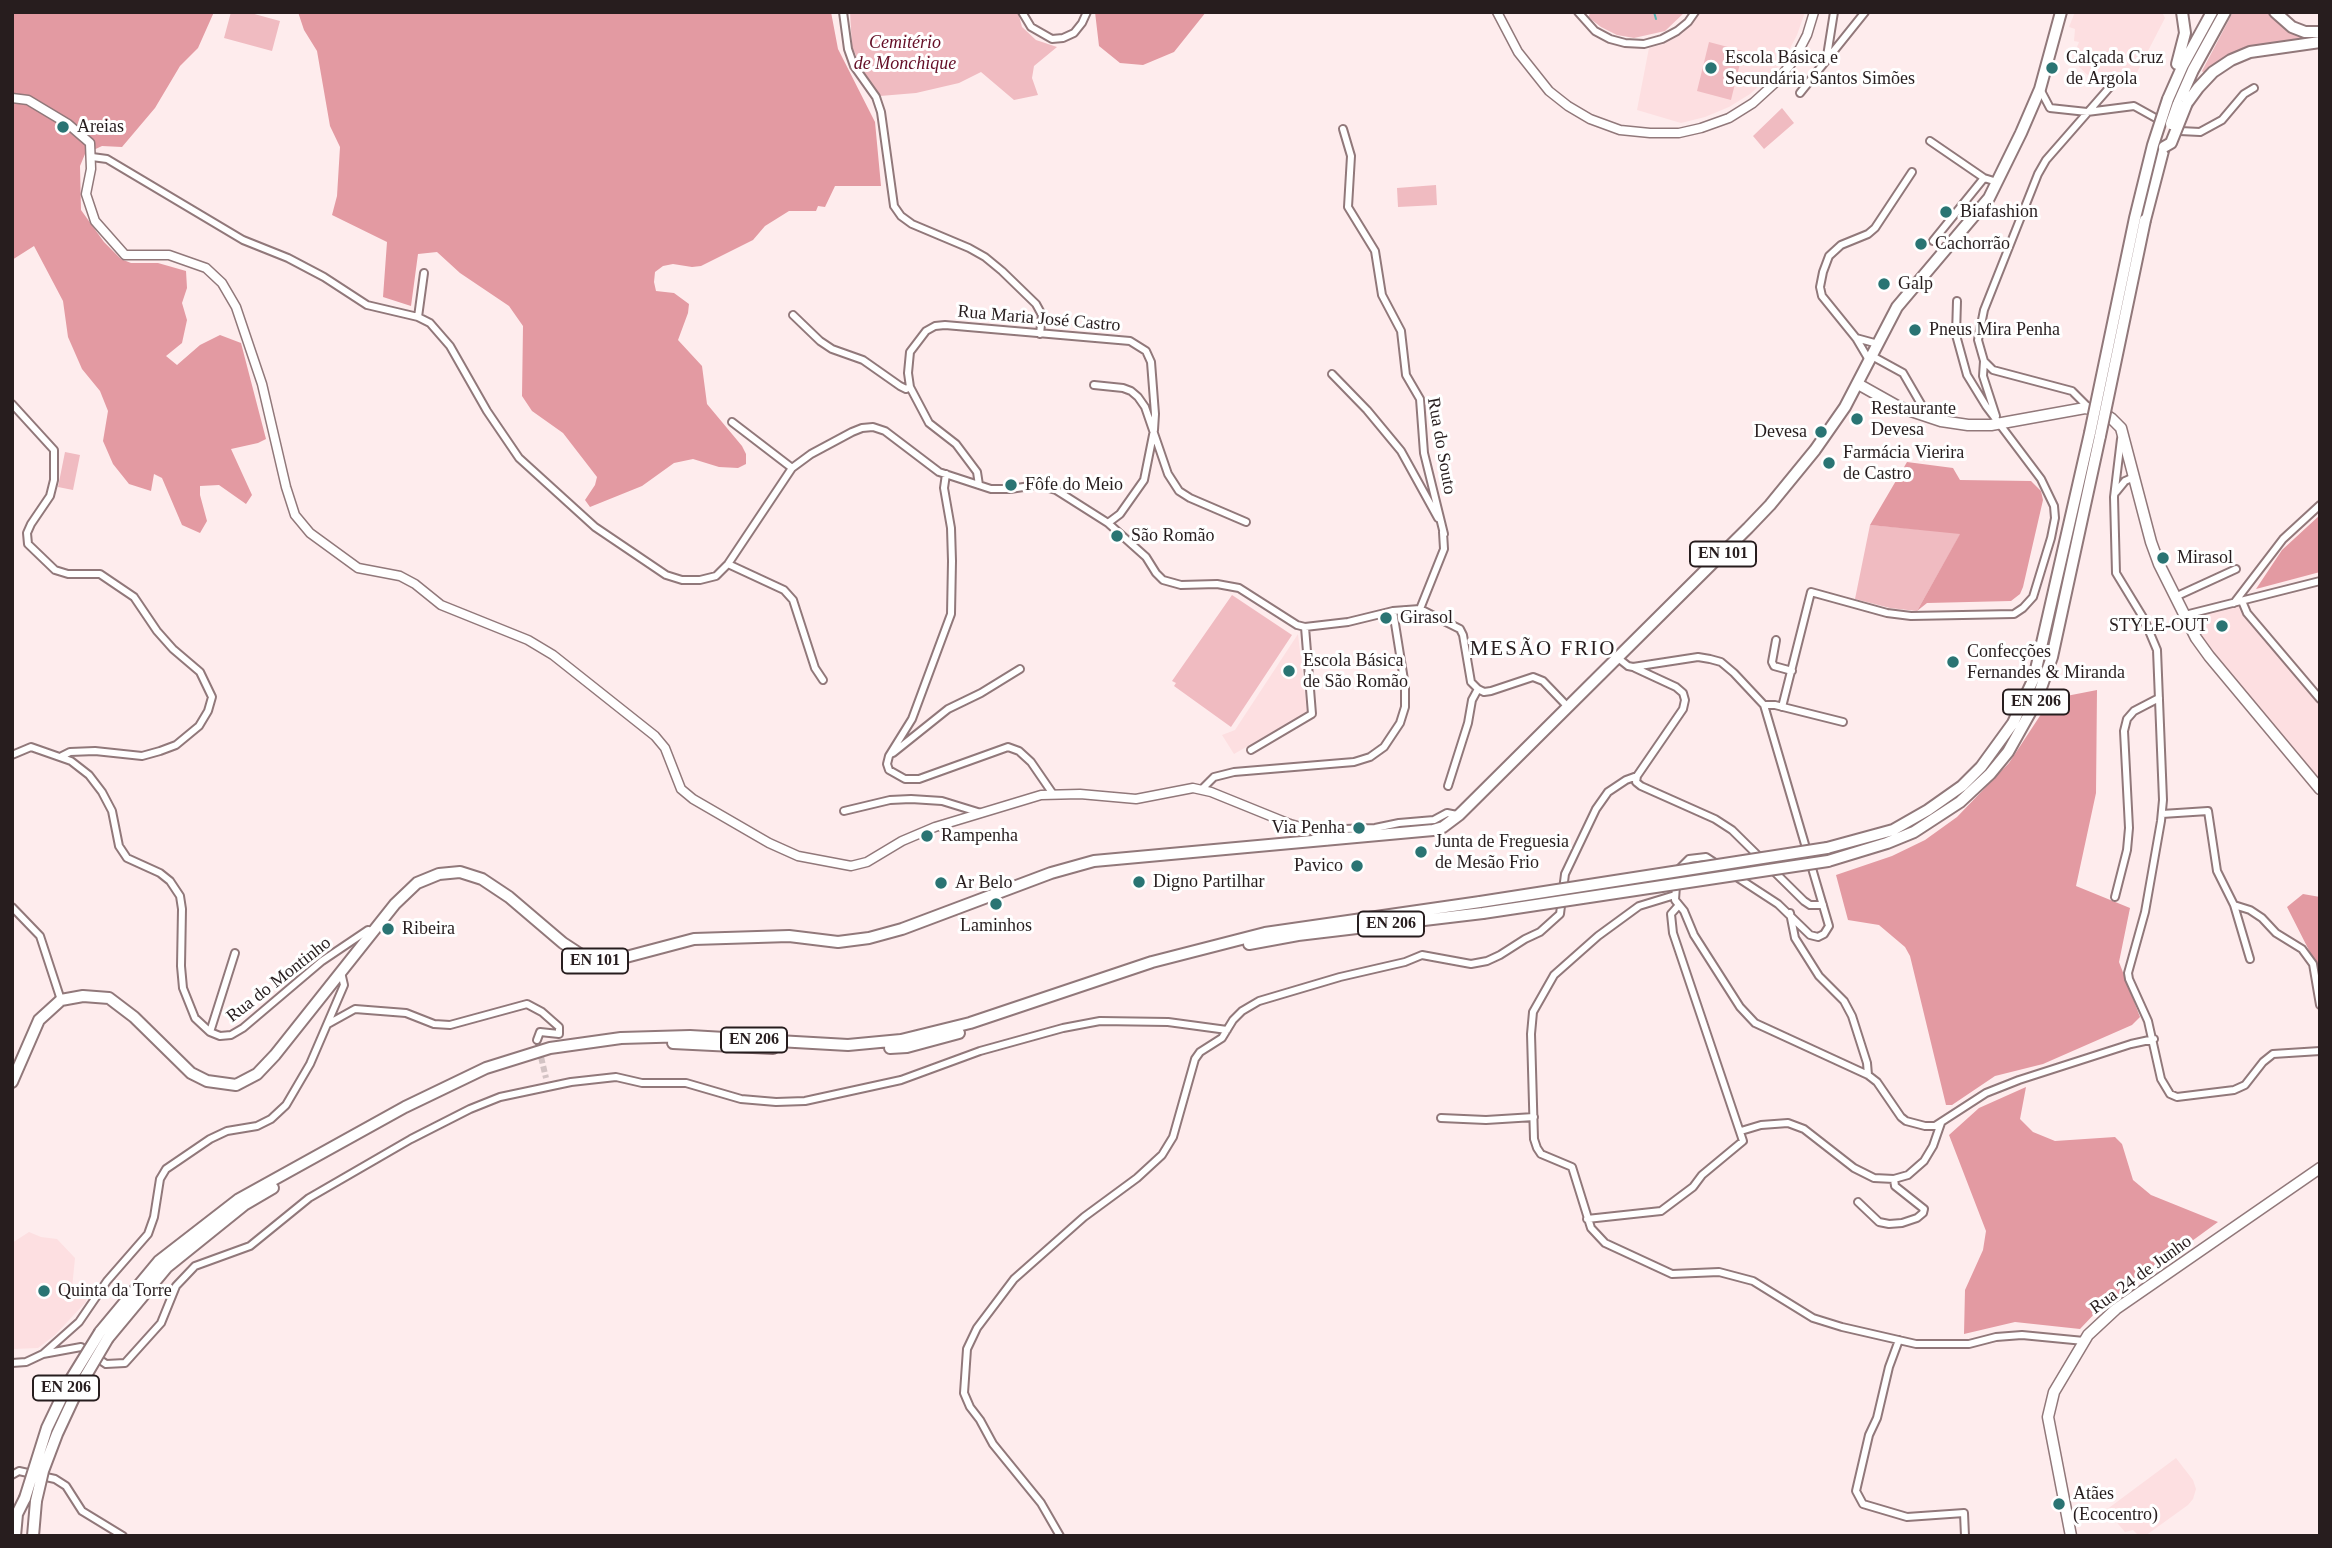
<!DOCTYPE html>
<html>
<head>
<meta charset="utf-8">
<style>
	body { margin:0 }
	#map { position:relative; width:2332px; height:1548px; overflow:hidden; background:#feeced; font-family:Georgia,serif }
	canvas { display:block }
	.frame { position:absolute; inset:0; border:14px solid #271d1e; pointer-events:none }
</style>
</head>
<body>
<div id="map">
<canvas width="2332" height="1548"></canvas>
<div class="frame"></div>
</div>
<script>
const ctx = document.querySelector('canvas').getContext('2d');
ctx.lineJoin = 'round';
function paint(path, color) {
  ctx.fillStyle = color;
  ctx.fill(path, 'evenodd');
}
function toPath(rows) {
  const path = new Path2D();
  for (const r of rows) {
    path.moveTo(r[0], r[1]);
    for (let i = 2; i < r.length; i += 2) path.lineTo(r[i], r[i + 1]);
  }
  return path;
}
function stroke(path, color, width, dash) {
  ctx.strokeStyle = color;
  ctx.lineWidth = width;
  ctx.lineCap = dash ? 'butt' : 'round';
  ctx.setLineDash(dash || []);
  ctx.stroke(path);
}
function drawText(font, color, halo, rows, align = 'center') {
  ctx.font = font + ' Georgia,serif';
  ctx.lineWidth = 6;
  ctx.setLineDash([]);
  ctx.textBaseline = 'middle';
  ctx.strokeStyle = halo;
  ctx.fillStyle = color;
  for (const [text, x, y, turn = 0] of rows) {
    ctx.save();
    ctx.translate(x, y);
    ctx.rotate((+turn || 0) * Math.PI / 180);
    ctx.textAlign = isNaN(turn) ? turn : align;
    if (halo) ctx.strokeText(text, 0, 0);
    ctx.fillText(text, 0, 0);
    ctx.restore();
  }
}
paint(toPath([
	[1700,12,1805,12,1797,35,1785,58,1769,77,1750,94,1729,107,1705,117,1681,123,1637,110,1649,48,1664,44,1683,33],
	[2075,12,2162,12,2165,18,2133,80,2124,75,2118,83,2113,79,2103,89,2079,67,2080,63,2075,52,2079,42,2074,41,2075,29,2069,27],
	[2239,606,2320,700,2320,789,2253,712,2185,617],
	[1298,634,1307,712,1234,754,1222,735,1235,730],
	[29,1232,41,1237,57,1239,75,1258,72,1288,80,1294,87,1294,86,1302,55,1335,38,1348,12,1349,12,1243],
	[2176,1458,2193,1480,2196,1489,2193,1499,2188,1505,2145,1536,2138,1535,2133,1530,2125,1532,2106,1510]
]), '#fddfe1');
paint(toPath([
	[231,12,247,12,280,21,272,51,224,38],
	[850,12,1018,12,1022,27,1036,40,1057,47,1034,66,1032,78,1038,95,1014,100,981,72,959,83,916,93,880,96,864,72,852,47],
	[1591,12,1685,12,1665,31,1634,38,1617,35,1601,27,1588,17],
	[2233,12,2269,12,2282,26,2320,37,2285,43,2205,75,2202,71],
	[1709,42,1743,51,1731,100,1697,91],
	[1782,108,1794,123,1764,149,1753,136],
	[1436,185,1437,205,1398,207,1397,188],
	[65,452,80,455,73,490,58,487],
	[1870,525,1961,533,1917,611,1890,608,1855,599],
	[1232,595,1292,635,1231,727,1174,686,1176,683,1172,681]
]), '#f0bbc1');
paint(toPath([
	[12,12,214,12,198,48,180,66,155,108,122,147,102,146,85,154,80,166,81,210,104,242,121,259,131,263,158,263,186,271,187,288,182,303,187,320,182,343,166,356,177,365,200,345,220,335,241,343,266,439,258,443,231,449,252,495,246,504,219,485,200,486,200,495,207,521,200,533,182,525,162,478,154,474,151,491,129,484,113,464,103,441,108,411,100,391,82,369,68,337,63,301,34,246,12,260],
	[298,12,831,12,838,49,875,122,881,186,835,186,825,207,818,206,816,211,789,211,765,226,753,240,701,266,692,267,673,264,663,266,655,272,654,282,656,291,674,293,689,304,688,313,678,340,702,366,707,404,742,446,746,454,746,464,738,468,719,467,693,459,674,463,642,486,590,507,585,500,595,485,597,477,563,433,532,411,522,396,523,326,509,306,460,273,437,252,418,254,411,306,383,297,387,242,332,215,337,196,340,147,330,126,317,51,304,30],
	[1095,12,1206,12,1174,52,1143,65,1120,63,1099,46],
	[1907,462,1953,468,1960,480,2031,481,2041,491,2043,500,2023,587,2020,594,2011,601,1927,603,1917,611,1960,534,1870,525],
	[2320,515,2320,572,2256,589,2282,550],
	[2097,690,2096,793,2076,886,2130,908,2119,962,2140,1017,2132,1025,2043,1064,1995,1076,1952,1105,1946,1105,1910,956,1905,947,1879,925,1848,920,1836,875,1892,856,1925,840,1957,817,2009,763,2051,699],
	[2303,894,2320,897,2320,972,2287,907],
	[2026,1087,2020,1119,2033,1132,2055,1141,2115,1137,2122,1144,2133,1180,2151,1195,2218,1222,2100,1308,2080,1329,2015,1322,1964,1334,1965,1290,1983,1250,1986,1231,1949,1135,1979,1108]
]), '#e39aa2');
stroke(toPath([
	[1654,12,1656,19]
]), '#59b5b4', 2);
stroke(toPath([
	[537,1040,546,1078]
]), '#d3c3c4', 6, [6, 3]);
const minor = toPath([
	[843,12,848,49,854,66,876,97,881,112,894,206,901,216,912,224,969,248,985,257,1002,271,1036,304,1042,315,1040,334],
	[1022,12,1031,27,1052,39,1063,38,1074,33,1082,23,1087,12],
	[1578,12,1595,31,1610,39,1625,43,1644,44,1662,39,1677,31,1688,22,1695,12],
	[1827,56,1834,12],
	[2040,89,2050,108,2087,112,2134,106,2161,121],
	[1800,93,1865,12],
	[2174,127,2180,131,2200,132,2222,120,2244,94,2254,88],
	[1343,129,1351,156,1348,207,1375,251,1382,295,1401,331,1406,375,1420,399,1424,453,1444,534],
	[1930,141,1984,178,1997,182],
	[92,157,107,159,243,240,288,258,324,277,367,305,418,317,430,323,450,346,487,411,519,458,595,527,666,575,682,580,700,580,716,576,728,564,792,468,811,454,852,432,862,428,873,427,885,431,939,472,991,489,1010,489,1037,485,1056,490,1108,523,1146,557,1156,573,1163,580,1181,585,1217,584,1239,588,1297,625,1305,627,1348,622,1393,611,1420,609,1460,629,1463,635,1471,682,1478,689,1484,692,1491,691,1533,677,1543,681,1568,707],
	[1933,241,1984,178],
	[793,315,820,341,832,349,863,360,900,386,906,389,910,387],
	[418,317,424,273],
	[1856,338,1878,344],
	[1872,356,1903,373,1921,404,1923,416],
	[1869,360,1856,338,1822,296,1820,287,1823,272,1829,256,1841,245,1868,234,1875,228,1912,172],
	[1984,361,1983,376,1996,416],
	[1332,374,1367,410,1401,451,1438,518],
	[1094,385,1123,388,1131,391,1138,397,1145,407,1168,474,1179,491,1190,498,1246,522],
	[12,404,54,450,54,480,50,496,31,524,27,533,28,544,55,570,68,574,100,574,134,597,157,631,173,649,200,672,212,697,208,711,199,726,176,745,160,751,142,756,95,751,70,752,62,756],
	[2089,408,2072,391,1993,370,1984,361,1978,340,1984,310,2038,174,2046,160,2116,80],
	[732,422,792,468],
	[2121,439,2114,497,2116,573,2144,619,2157,650,2163,800,2161,821,2145,912,2128,973,2129,979,2148,1021,2161,1079,2170,1094,2177,1097,2234,1090,2245,1085,2263,1062,2273,1054,2320,1051],
	[946,474,944,488,951,528,952,561,951,614,912,719,889,756,887,764,889,770,905,779,919,779,1008,747,1019,751,1031,762,1053,794],
	[979,485,977,472,956,444,929,423,910,387,908,373,910,352,926,331,935,326,945,325,1130,341,1146,351,1151,362,1155,414,1154,430,1144,480,1120,514,1108,523],
	[2116,492,2125,481,2134,477],
	[728,564,784,590,793,600,815,668,823,680],
	[2175,597,2236,569],
	[2242,601,2247,613,2320,699],
	[2234,603,2283,539,2320,505],
	[1420,609,1444,549,1443,532],
	[2185,615,2320,581],
	[1776,640,1772,662,1774,666,1792,671],
	[1618,658,1628,666,1633,667,1698,657,1710,659,1721,662,1734,673,1764,705,1829,926,1824,934,1818,937,1810,935,1778,904,1706,857,1689,859,1677,871,1675,900,1684,911,1694,935,1740,1007,1755,1023,1868,1075,1877,1082,1901,1117,1906,1121,1925,1126,1935,1126,1986,1093,2019,1080,2131,1044,2154,1039],
	[1635,668,1676,687,1683,693,1685,700,1683,709,1637,776,1636,782,1641,786,1715,819,1732,830,1804,901,1810,905,1823,905],
	[1764,705,1775,705,1843,722],
	[1782,707,1811,592,1887,613,1911,616,2014,614,2023,608,2033,597,2051,538,2055,518,2054,506,2041,479,1986,406,1967,375,1956,335,1957,301],
	[1251,750,1312,714,1305,627],
	[893,753,948,709,981,693,1020,669],
	[12,755,31,747,71,761,89,775,102,792,112,811,119,846,127,858,160,873,170,881,180,896,182,909,181,966,183,988,195,1018,210,1032,220,1036,231,1035,243,1028,322,961,368,930,372,931],
	[1448,786,1468,723,1472,700,1478,689],
	[1202,789,1214,777,1234,772,1354,762,1370,757,1384,747,1400,723,1405,707,1405,686,1393,611],
	[844,811,890,800,911,799,942,801,981,813],
	[2162,814,2208,811,2217,871,2234,905,2250,959],
	[1313,830,1375,828,1399,823,1434,820,1447,813,1457,815],
	[1675,895,1639,906,1598,936,1554,975,1533,1012,1531,1034,1534,1139,1537,1148,1541,1154,1572,1167,1591,1228,1605,1243,1672,1274,1719,1272,1753,1281,1813,1318,1842,1327,1916,1344,1969,1344,1996,1337,2022,1335,2084,1341],
	[2115,897,2127,850,2129,828,2124,731,2127,719,2134,711,2159,698],
	[2234,905,2250,910,2262,918,2276,933,2302,949,2313,964,2320,1005],
	[12,907,40,936,61,1000],
	[1790,913,1795,938,1819,976,1844,1001,1852,1016,1867,1063,1868,1075],
	[328,1024,355,1009,406,1013,434,1024,450,1025,527,1004,542,1012,559,1027,559,1034,540,1032,537,1040],
	[210,1032,235,953],
	[1441,1118,1486,1120,1534,1117],
	[1741,1131,1761,1125,1788,1123,1804,1129,1854,1168,1874,1178,1894,1179,1908,1175,1924,1161,1933,1146,1941,1123],
	[1858,1202,1879,1222,1889,1224,1902,1223,1917,1218,1923,1213,1924,1209,1895,1186,1894,1179],
	[1587,1219,1661,1211,1693,1187,1702,1175,1743,1141,1673,933,1671,914,1679,905],
	[1899,1340,1889,1367,1877,1418,1869,1435,1856,1491,1863,1504,1907,1517,1964,1513,1965,1536],
	[43,1354,81,1347,106,1364,125,1363,161,1323,176,1286,195,1266,250,1246,309,1198,411,1139,470,1109,500,1097,571,1082,616,1077,642,1083,686,1083,741,1099,776,1102,805,1101,901,1080,980,1051,1063,1028,1100,1021,1168,1022,1227,1030],
	[12,1363,26,1362,43,1354,79,1322,107,1281,148,1234,154,1217,160,1179,166,1169,210,1139,227,1131,257,1126,271,1119,286,1105,310,1064,344,985,341,972],
	[12,1475,19,1471,55,1479,66,1486,82,1511,123,1536],
	[1060,1536,1041,1503,993,1444,980,1420,970,1407,964,1393,967,1349,977,1328,1014,1279,1084,1217,1137,1178,1162,1155,1173,1137,1195,1059,1200,1052,1222,1038,1233,1020,1242,1011,1259,1001,1340,977,1405,962,1422,955,1471,964,1487,961,1500,955,1525,939,1540,932,1560,914,1565,874,1596,809,1608,792,1626,780,1637,776]
]);
const tertiary = toPath([
	[1497,12,1518,52,1549,91,1568,106,1590,119,1620,130,1650,133,1679,133,1701,128,1729,118,1753,103,1776,82,1794,60,1807,35,1814,12],
	[12,98,28,100,68,124,90,143,91,169,86,194,95,221,125,255,169,255,206,268,222,283,236,307,262,384,286,487,295,515,310,533,358,568,400,576,415,584,441,605,528,640,553,655,655,736,665,748,681,789,693,799,769,843,798,856,851,866,867,862,902,841,935,827,1041,795,1080,794,1136,799,1193,788,1211,792,1290,824,1312,830,1327,840]
]);
const secondary = toPath([
	[1858,384,1899,407,1941,421,1968,425,1991,425,2085,408,2100,411,2112,419,2121,428,2151,542,2159,564,2196,638,2209,656,2320,789],
	[2071,1536,2048,1417,2054,1392,2088,1335,2116,1309,2320,1168]
]);
const primary = toPath([
	[12,1082,39,1020,61,1000,83,996,109,998,134,1017,191,1073,207,1081,236,1085,257,1074,275,1055,395,904,417,883,439,874,460,872,482,879,509,897,563,943,589,960,607,962,694,939,789,936,838,942,869,938,902,929,1051,873,1094,861,1433,830,1443,827,1459,815,1748,528,1770,505,1815,450,1845,407,1897,307,1989,198,2021,133,2040,89,2061,12]
]);
const trunk = toPath([
	[2275,12,2292,27,2305,32,2320,32],
	[2177,64,2185,33,2182,12],
	[2168,99,2183,65,2212,12],
	[2187,103,2198,88,2213,72,2231,60,2250,52,2320,42],
	[2178,104,2193,70,2225,12],
	[2145,220,2164,147],
	[1827,848,1893,830,1928,810,1962,786,1981,767,2013,723,2034,678,2090,433],
	[1828,861,1887,843,1914,832,1960,802,1990,774,2008,752,2036,702,2052,657,2100,436],
	[1249,944,1298,935,1483,913],
	[673,1043,773,1048],
	[890,1048,907,1047,959,1033],
	[100,1332,159,1261,239,1199,405,1107,486,1068,550,1048,621,1038,690,1036,848,1045,901,1040,970,1023,1152,962,1265,933,1480,902],
	[108,1338,167,1267,244,1205,273,1188],
	[15,1536,17,1514,25,1498],
	[33,1536,36,1501]
]);
stroke(minor, '#91787a', 10);
stroke(tertiary, '#91787a', 11);
stroke(secondary, '#91787a', 13);
stroke(primary, '#91787a', 14);
stroke(trunk, '#91787a', 14);
stroke(minor, '#fff', 6);
stroke(tertiary, '#fff', 8);
stroke(secondary, '#fff', 10);
stroke(primary, '#fff', 10);
stroke(trunk, '#fff', 10);
const trunkBridge = toPath([
	[2171,124,2178,104],
	[2164,147,2171,143,2187,103],
	[2090,433,2135,218,2153,145,2168,99],
	[2100,436,2145,220],
	[1480,902,1827,848],
	[1483,913,1828,861],
	[25,1498,47,1428,68,1384,100,1332],
	[36,1501,43,1471,57,1434,78,1389,108,1338]
]);
stroke(trunkBridge, '#91787a', 14, []);
stroke(trunkBridge, '#fff', 10);
for (const [x, y, r, color] of [
	[1711,68,7,"#2a7473"],
	[2052,68,7,"#2a7473"],
	[63,127,7,"#2a7473"],
	[1946,212,7,"#2a7473"],
	[1921,244,7,"#2a7473"],
	[1884,284,7,"#2a7473"],
	[1915,330,7,"#2a7473"],
	[1857,419,7,"#2a7473"],
	[1821,432,7,"#2a7473"],
	[1829,463,7,"#2a7473"],
	[1011,485,7,"#2a7473"],
	[1117,536,7,"#2a7473"],
	[2163,558,7,"#2a7473"],
	[1386,618,7,"#2a7473"],
	[2222,626,7,"#2a7473"],
	[1953,662,7,"#2a7473"],
	[1289,671,7,"#2a7473"],
	[1359,828,7,"#2a7473"],
	[927,836,7,"#2a7473"],
	[1421,852,7,"#2a7473"],
	[1357,866,7,"#2a7473"],
	[1139,882,7,"#2a7473"],
	[941,883,7,"#2a7473"],
	[996,904,7,"#2a7473"],
	[388,929,7,"#2a7473"],
	[44,1291,7,"#2a7473"],
	[2059,1504,7,"#2a7473"]
]) {
  const dot = new Path2D();
  dot.arc(x, y, r, 0, 2 * Math.PI);
  ctx.fillStyle = color;
  ctx.fill(dot);
  stroke(dot, '#fff', 2.5);
}
for (const [x, y, w] of [
	[1723,554,66],
	[2036,702,66],
	[1391,924,66],
	[595,961,66],
	[754,1040,66],
	[66,1388,66]
]) {
  const box = new Path2D();
  box.roundRect(x - w / 2, y - 12.5, w, 25, 5);
  ctx.fillStyle = '#fff';
  ctx.fill(box);
  stroke(box, '#271d1e', 2);
}
drawText('bold 16px', '#271d1e', null, [
	["EN 101",1723,554],
	["EN 206",2036,702],
	["EN 206",1391,924],
	["EN 101",595,961],
	["EN 206",754,1040],
	["EN 206",66,1388]
]);
drawText('italic 18px', '#640e26', '#fff', [
	["Cemitério",905,43],
	["de Monchique",905,64]
]);
drawText('18px', '#271d1e', '#fff', [
	["Escola Básica e",1725,58],
	["Secundária Santos Simões",1725,79],
	["Calçada Cruz",2066,58],
	["de Argola",2066,79],
	["Areias",77,127],
	["Biafashion",1960,212],
	["Cachorrão",1935,244],
	["Galp",1898,284],
	["Pneus Mira Penha",1929,330],
	["Restaurante",1871,409],
	["Devesa",1871,430],
	["Devesa",1807,432,"right"],
	["Farmácia Vierira",1843,453],
	["de Castro",1843,474],
	["Fôfe do Meio",1025,485],
	["São Romão",1131,536],
	["Mirasol",2177,558],
	["Girasol",1400,618],
	["STYLE-OUT",2208,626,"right"],
	["Confecções",1967,652],
	["Fernandes & Miranda",1967,673],
	["Escola Básica",1303,661],
	["de São Romão",1303,682],
	["Via Penha",1345,828,"right"],
	["Rampenha",941,836],
	["Junta de Freguesia",1435,842],
	["de Mesão Frio",1435,863],
	["Pavico",1343,866,"right"],
	["Digno Partilhar",1153,882],
	["Ar Belo",955,883],
	["Laminhos",996,926,"center"],
	["Ribeira",402,929],
	["Quinta da Torre",58,1291],
	["Atães",2073,1494],
	["(Ecocentro)",2073,1515]
], 'left');
drawText('18px', '#271d1e', '#fff', [
	["Rua Maria José Castro",1039,319,5],
	["Rua do Souto",1441,446,80],
	["Rua do Montinho",279,980,-38],
	["Rua 24 de Junho",2141,1275,-36]
]);
ctx.letterSpacing = '2px';
drawText('21px', '#271d1e', '#fff', [
	["MESÃO FRIO",1543,649]
]);
ctx.letterSpacing = '0px';
</script>
</body>
</html>
